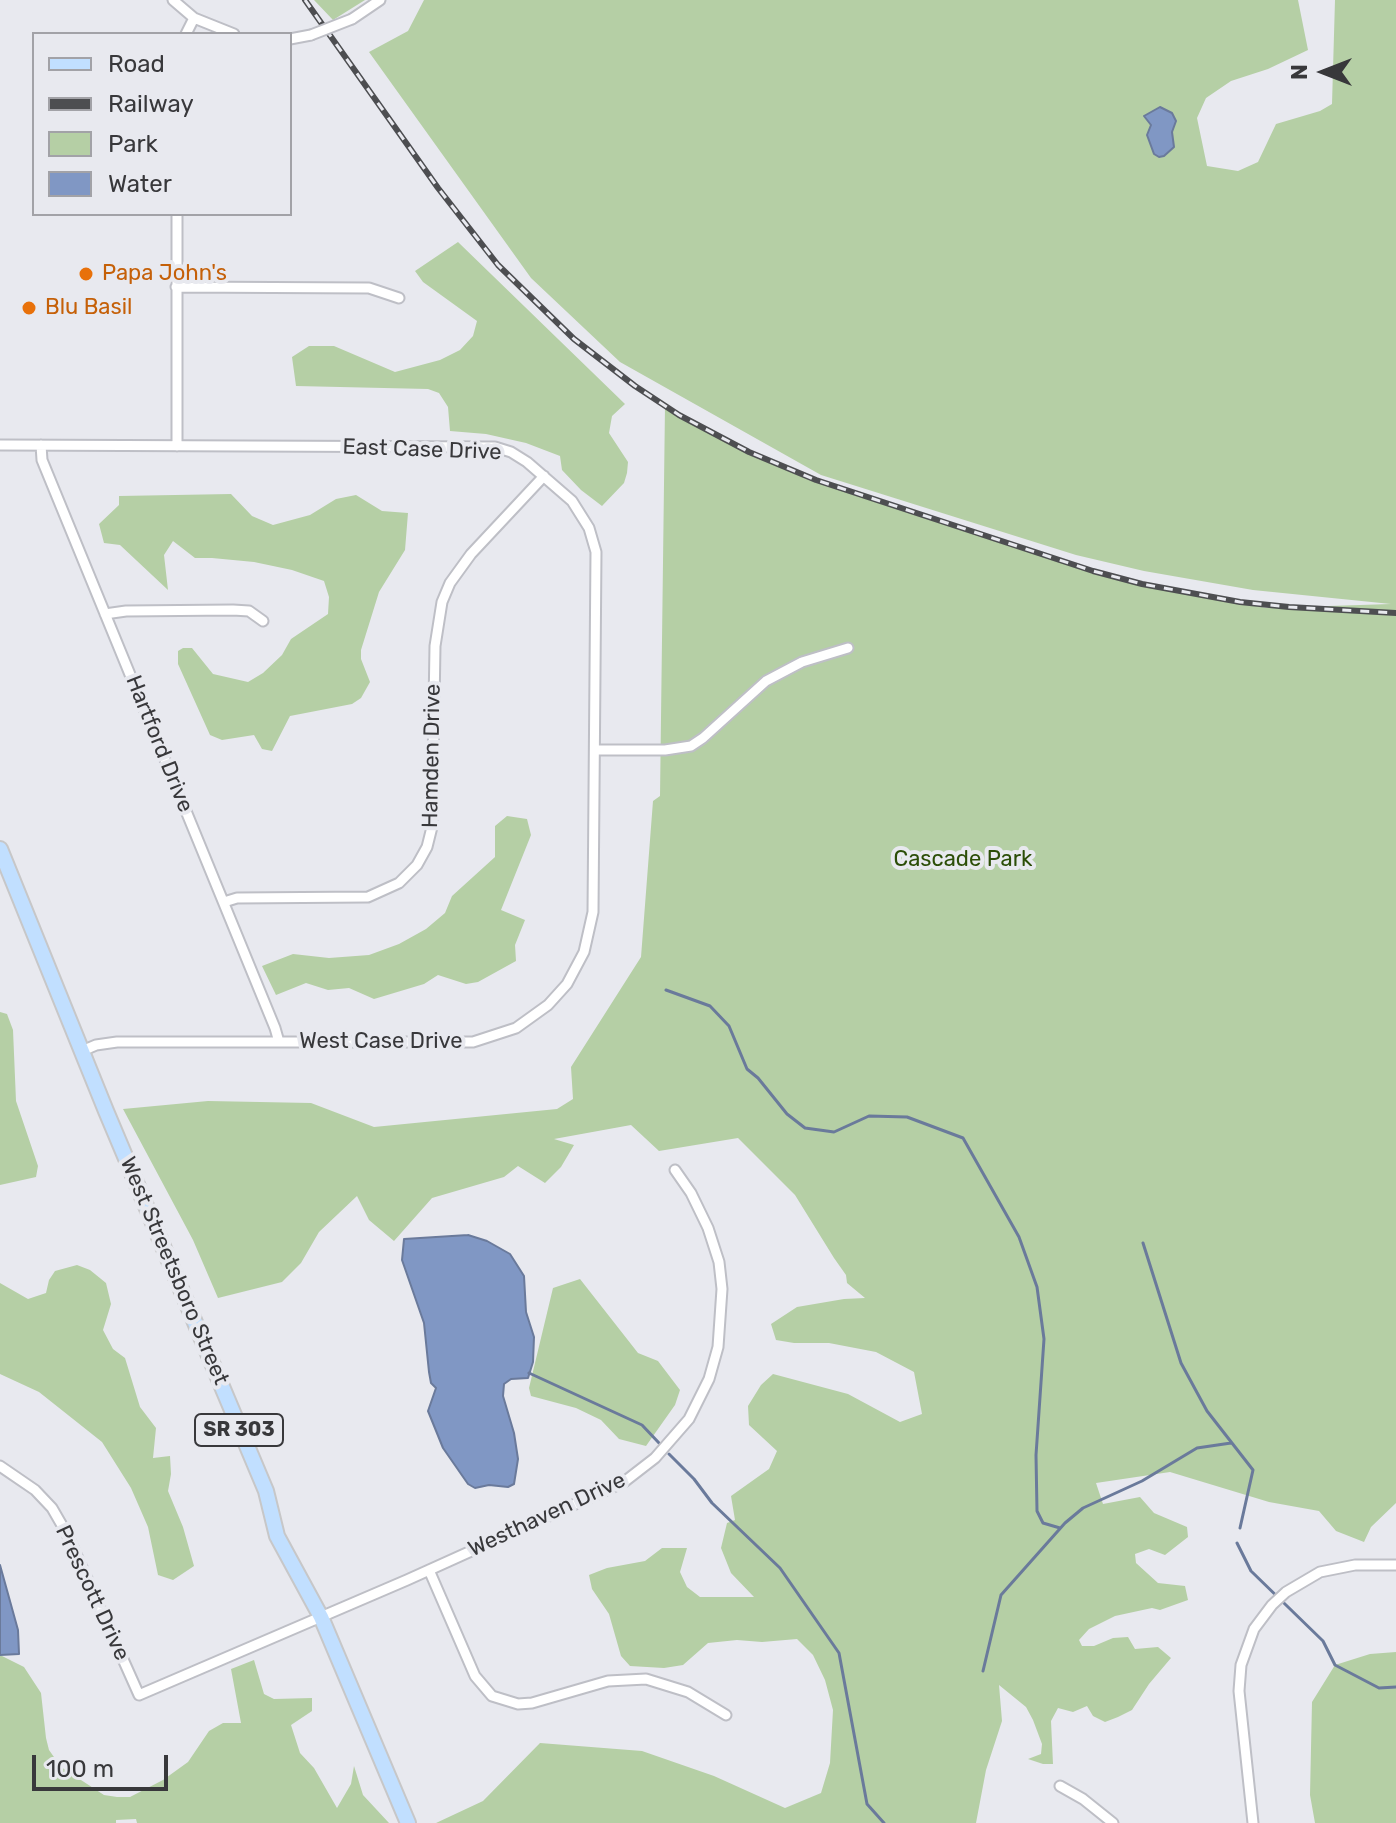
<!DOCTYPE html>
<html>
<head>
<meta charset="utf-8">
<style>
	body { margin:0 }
	#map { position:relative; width:1396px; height:1823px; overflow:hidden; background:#e8e9ef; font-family:Rubik,sans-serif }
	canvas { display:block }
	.legend { position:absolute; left:32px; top:32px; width:260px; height:184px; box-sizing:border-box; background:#e8e9ef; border:2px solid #a2a2a7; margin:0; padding:10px 14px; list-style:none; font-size:24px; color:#38383b }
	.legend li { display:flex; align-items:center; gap:16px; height:40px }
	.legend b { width:40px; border:2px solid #a2a2a7 }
	.north { position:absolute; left:1284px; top:32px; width:80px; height:80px; -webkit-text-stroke:6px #e8e9ef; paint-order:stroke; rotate:270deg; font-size:22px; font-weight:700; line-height:32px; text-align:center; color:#38383b }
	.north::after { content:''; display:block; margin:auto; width:28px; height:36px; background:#38383b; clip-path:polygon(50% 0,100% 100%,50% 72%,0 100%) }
	.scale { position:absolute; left:32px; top:1755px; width:136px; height:36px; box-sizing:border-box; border:4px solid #38383b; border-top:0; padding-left:10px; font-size:24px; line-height:28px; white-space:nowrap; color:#38383b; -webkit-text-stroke:6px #e8e9ef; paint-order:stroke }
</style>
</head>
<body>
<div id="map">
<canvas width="1396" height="1823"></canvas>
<ul class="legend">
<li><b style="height:10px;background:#c1dfff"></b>Road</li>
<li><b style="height:10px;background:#4d4e51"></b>Railway</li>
<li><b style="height:22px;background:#b5cfa5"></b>Park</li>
<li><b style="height:22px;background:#8097c4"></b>Water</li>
</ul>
<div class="north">N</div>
<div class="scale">100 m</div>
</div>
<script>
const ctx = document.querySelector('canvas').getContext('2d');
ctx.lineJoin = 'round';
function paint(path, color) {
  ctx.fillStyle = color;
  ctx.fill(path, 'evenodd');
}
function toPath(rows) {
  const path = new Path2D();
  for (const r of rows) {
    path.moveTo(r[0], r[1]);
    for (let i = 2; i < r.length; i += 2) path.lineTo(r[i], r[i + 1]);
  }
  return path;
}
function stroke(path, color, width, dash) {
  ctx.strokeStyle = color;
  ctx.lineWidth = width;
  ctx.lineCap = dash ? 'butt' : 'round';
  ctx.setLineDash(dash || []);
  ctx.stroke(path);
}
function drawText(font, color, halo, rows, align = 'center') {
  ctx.font = font + ' Rubik,sans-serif';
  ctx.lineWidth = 8;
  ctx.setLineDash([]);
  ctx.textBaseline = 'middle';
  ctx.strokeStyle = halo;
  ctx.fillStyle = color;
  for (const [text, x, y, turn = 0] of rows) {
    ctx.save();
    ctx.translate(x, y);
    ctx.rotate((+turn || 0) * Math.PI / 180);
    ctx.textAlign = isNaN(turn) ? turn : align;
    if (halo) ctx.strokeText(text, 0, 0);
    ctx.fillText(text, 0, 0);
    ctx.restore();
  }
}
paint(toPath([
	[314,0,365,0,333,20],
	[424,0,1298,0,1308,50,1268,69,1231,81,1206,98,1197,118,1207,166,1238,171,1258,162,1276,124,1320,111,1332,104,1335,0,1396,0,1396,1503,1371,1527,1364,1542,1336,1531,1319,1511,1269,1502,1170,1472,1096,1483,1103,1504,1140,1497,1154,1513,1187,1527,1188,1537,1165,1555,1149,1549,1135,1554,1136,1563,1158,1583,1185,1586,1188,1600,1160,1610,1152,1608,1115,1616,1089,1629,1079,1640,1082,1646,1094,1646,1113,1638,1128,1637,1135,1649,1158,1647,1171,1658,1149,1684,1132,1710,1118,1717,1105,1722,1093,1716,1087,1706,1073,1712,1058,1708,1051,1721,1053,1764,1043,1764,1028,1759,1041,1754,1042,1744,1033,1720,1026,1707,999,1685,1002,1721,986,1770,976,1823,436,1823,483,1801,540,1743,642,1751,714,1776,785,1808,821,1793,830,1763,833,1710,825,1680,813,1655,797,1639,762,1642,737,1640,708,1643,683,1665,664,1668,630,1666,621,1656,609,1614,592,1589,589,1575,607,1568,645,1561,662,1548,687,1548,680,1572,687,1587,700,1597,754,1597,731,1573,721,1548,727,1523,735,1520,731,1496,769,1469,777,1451,749,1425,748,1406,761,1385,773,1374,848,1394,900,1422,922,1414,914,1372,876,1352,829,1343,794,1343,776,1340,771,1324,797,1307,844,1299,865,1298,847,1283,846,1275,834,1258,795,1195,738,1138,659,1151,631,1125,554,1139,574,1145,561,1167,545,1183,518,1166,504,1177,432,1198,394,1241,369,1220,357,1196,319,1232,301,1263,282,1282,218,1298,193,1240,123,1109,208,1101,311,1103,374,1127,557,1109,573,1099,571,1067,641,957,653,801,660,796,665,406,714,434,788,469,1040,555,1142,584,1267,608,1391,604,1253,590,1144,571,1076,555,821,475,620,362,531,278,369,52,408,31],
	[458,242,625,404,612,416,609,433,628,462,627,473,624,483,602,506,581,490,562,470,560,456,526,443,486,434,450,431,448,407,439,393,428,389,296,386,292,357,309,346,334,346,395,372,440,360,460,350,473,336,477,321,423,282,415,271],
	[231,494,252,516,273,525,310,515,336,499,356,495,382,511,408,513,405,550,379,592,361,650,361,659,370,682,361,698,352,704,290,716,272,751,262,749,254,735,222,740,210,735,178,664,178,651,183,648,192,648,213,674,248,682,263,673,282,655,291,639,328,614,329,597,324,581,292,570,254,562,212,558,195,558,173,541,164,555,168,590,120,545,104,543,99,524,119,505,119,496],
	[507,816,527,819,531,835,501,910,525,920,515,945,516,961,478,982,466,984,438,975,424,984,374,999,349,988,328,990,306,983,276,995,262,966,293,954,329,958,369,955,399,944,426,929,445,913,452,896,495,857,495,826],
	[0,1012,7,1014,13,1030,16,1101,38,1166,36,1177,0,1185],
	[77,1265,90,1270,106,1283,111,1304,103,1330,113,1349,125,1358,140,1407,156,1428,153,1458,170,1456,171,1474,168,1491,183,1527,194,1566,173,1580,158,1575,148,1527,131,1488,102,1442,39,1392,0,1374,0,1283,28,1299,46,1293,49,1280,55,1271],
	[580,1279,638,1353,658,1361,680,1390,675,1405,646,1446,619,1439,601,1420,576,1408,531,1396,529,1388,553,1288],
	[1396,1652,1396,1823,1315,1823,1310,1795,1312,1702,1335,1665,1370,1654],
	[0,1655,24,1667,41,1693,46,1738,49,1750,61,1767,104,1795,117,1797,130,1797,163,1780,188,1762,209,1731,223,1723,241,1723,231,1669,254,1660,264,1694,274,1699,312,1698,312,1711,291,1725,300,1753,314,1768,337,1808,351,1784,354,1766,363,1795,389,1823,137,1823,136,1819,116,1820,116,1823,0,1823]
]), '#b5cfa5');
const water = toPath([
	[1160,107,1172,113,1176,121,1172,132,1174,147,1164,156,1159,157,1154,154,1147,135,1151,125,1144,116,1160,107],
	[468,1235,487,1241,510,1254,524,1276,526,1312,534,1337,533,1362,528,1378,511,1379,504,1384,503,1396,514,1433,518,1459,514,1484,508,1487,489,1485,475,1488,468,1484,443,1448,428,1411,436,1388,431,1383,429,1372,424,1323,402,1260,404,1239,468,1235],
	[0,1565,18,1630,19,1654,0,1655,0,1565]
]);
paint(water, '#8097c4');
stroke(water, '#6a7a9b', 2);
stroke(toPath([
	[666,990,710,1006,729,1026,747,1069,758,1078,787,1114,805,1128,834,1132,869,1116,907,1117,963,1138,1019,1237,1037,1287,1044,1339,1036,1455,1037,1511,1043,1523,1060,1528],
	[1143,1243,1181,1363,1207,1411,1253,1470,1240,1528],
	[529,1373,642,1425,659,1443],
	[669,1454,694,1479,712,1503,780,1568,839,1653,867,1804,884,1823],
	[1237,1543,1251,1571,1323,1641,1335,1665,1379,1688,1396,1687],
	[983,1671,1001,1595,1065,1523,1083,1508,1142,1481,1197,1448,1231,1443]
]), '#6a7a9b', 3);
const street = toPath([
	[173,0,194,18,186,34],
	[194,18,234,34],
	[352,19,380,0],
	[290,39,311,35],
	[176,287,369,288,399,298],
	[0,445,495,447,511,452,527,462,572,501,589,528,596,552,593,912,584,952,567,984,548,1005,516,1028,473,1042,117,1042,96,1045,82,1051],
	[41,445,42,460,275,1028,279,1042],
	[177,446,177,214],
	[105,614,126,611,233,610,249,611,263,621],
	[595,750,665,750,691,746,703,738,766,681,802,662,848,648],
	[224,902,237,898,368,897,399,883,417,865,427,847,432,827,435,646,442,602,450,583,471,554,544,476],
	[0,1466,35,1490,52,1508,67,1534,139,1695,407,1580,624,1482,655,1458,689,1419,709,1379,718,1347,722,1289,719,1262,708,1228,691,1193,675,1170],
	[429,1570,475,1676,492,1696,518,1704,532,1703,608,1681,646,1679,688,1692,726,1715],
	[1060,1786,1083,1799,1113,1823],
	[1253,1823,1239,1691,1241,1665,1254,1629,1272,1605,1286,1592,1320,1572,1355,1565,1396,1565]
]);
const primary = toPath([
	[0,849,106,1111,266,1491,277,1536,321,1617,408,1823]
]);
stroke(street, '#bebfc6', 13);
stroke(primary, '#c7c7c8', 18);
stroke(street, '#fff', 9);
stroke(primary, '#c1dfff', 14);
const rail = toPath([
	[305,0,438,188,498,265,574,339,635,386,679,415,749,452,816,480,1093,571,1142,584,1240,602,1289,607,1396,613]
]);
stroke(rail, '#4d4e51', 6);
stroke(rail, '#e8e9ef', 3, [9]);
const streetBridge = toPath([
	[311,35,352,19]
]);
stroke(streetBridge, '#bebfc6', 13, []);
stroke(streetBridge, '#fff', 9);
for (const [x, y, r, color] of [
	[86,274,8,"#e8710a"],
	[29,308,8,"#e8710a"]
]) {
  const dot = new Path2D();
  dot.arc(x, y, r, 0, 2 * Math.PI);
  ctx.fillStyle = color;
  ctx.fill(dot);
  stroke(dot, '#e8e9ef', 3);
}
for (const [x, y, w] of [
	[239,1430,88]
]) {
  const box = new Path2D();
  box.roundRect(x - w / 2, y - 16, w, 32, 6);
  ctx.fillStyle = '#e8e9ef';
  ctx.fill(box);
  stroke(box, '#38383b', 2);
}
drawText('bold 20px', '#38383b', null, [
	["SR 303",239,1430]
]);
drawText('22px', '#c56008', '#e8e9ef', [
	["Papa John's",102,274],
	["Blu Basil",45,308]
], 'left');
drawText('22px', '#38383b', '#e8e9ef', [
	["East Case Drive",422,450,2],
	["Hartford Drive",159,744,68],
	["Hamden Drive",432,756,-89],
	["West Case Drive",381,1042],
	["West Streetsboro Street",174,1271,67],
	["Westhaven Drive",547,1515,-25],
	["Prescott Drive",92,1593,65]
]);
drawText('22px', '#2c4e08', '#e8e9ef', [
	["Cascade Park",963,860]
]);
</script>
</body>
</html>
